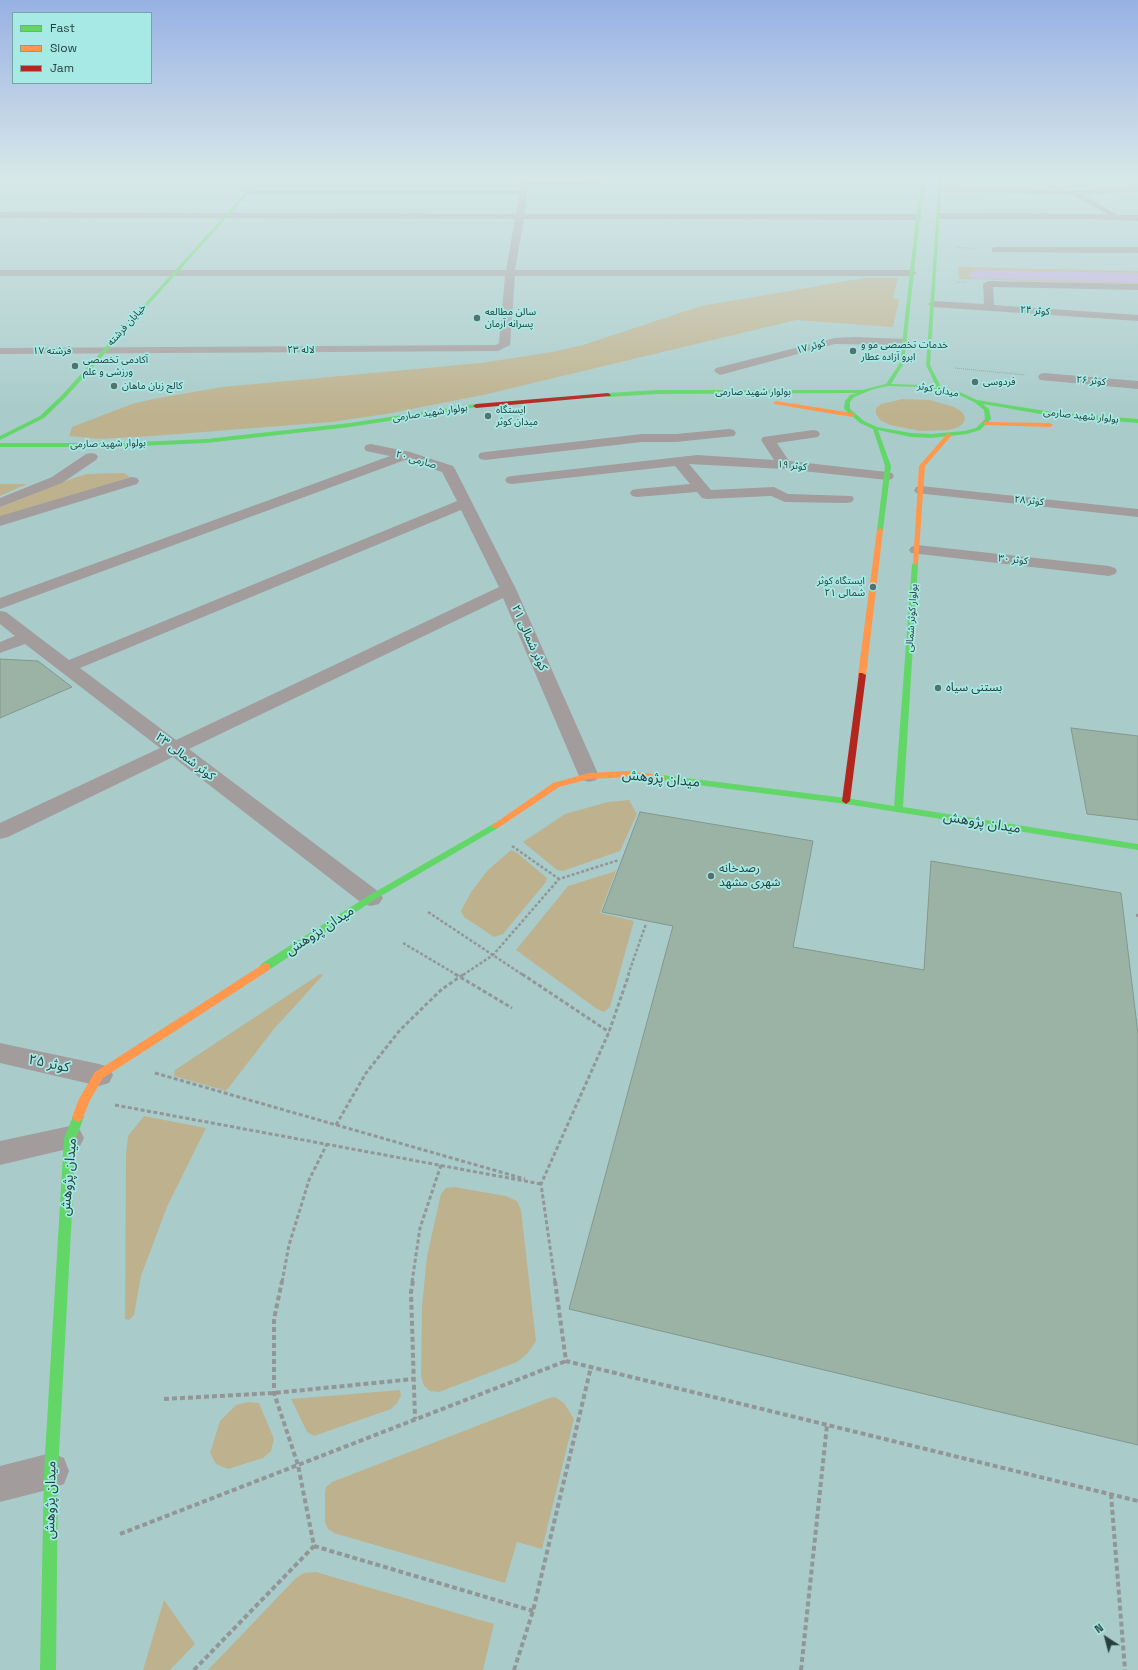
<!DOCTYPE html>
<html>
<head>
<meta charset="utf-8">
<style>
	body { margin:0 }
	#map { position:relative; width:1138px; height:1670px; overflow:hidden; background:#a9cccb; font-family:"Space Grotesk",sans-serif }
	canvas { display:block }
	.legend { position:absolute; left:12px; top:12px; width:140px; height:72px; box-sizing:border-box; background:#a7e9e5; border:1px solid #73a5a2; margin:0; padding:5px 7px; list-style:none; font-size:12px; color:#25403e }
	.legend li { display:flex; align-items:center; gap:8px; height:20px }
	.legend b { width:20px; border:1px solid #73a5a2 }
	.north { position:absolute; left:1086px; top:1618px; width:40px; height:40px; -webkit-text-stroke:3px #a7e9e5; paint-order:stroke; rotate:324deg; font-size:11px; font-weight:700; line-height:16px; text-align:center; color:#25403e }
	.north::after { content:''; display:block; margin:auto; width:14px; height:18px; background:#25403e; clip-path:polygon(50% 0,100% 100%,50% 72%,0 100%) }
</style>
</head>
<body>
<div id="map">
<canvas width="1138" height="1670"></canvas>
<ul class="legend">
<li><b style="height:5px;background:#63d668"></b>Fast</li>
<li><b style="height:5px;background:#ff974d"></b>Slow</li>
<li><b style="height:5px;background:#b3261e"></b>Jam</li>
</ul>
<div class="north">N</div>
</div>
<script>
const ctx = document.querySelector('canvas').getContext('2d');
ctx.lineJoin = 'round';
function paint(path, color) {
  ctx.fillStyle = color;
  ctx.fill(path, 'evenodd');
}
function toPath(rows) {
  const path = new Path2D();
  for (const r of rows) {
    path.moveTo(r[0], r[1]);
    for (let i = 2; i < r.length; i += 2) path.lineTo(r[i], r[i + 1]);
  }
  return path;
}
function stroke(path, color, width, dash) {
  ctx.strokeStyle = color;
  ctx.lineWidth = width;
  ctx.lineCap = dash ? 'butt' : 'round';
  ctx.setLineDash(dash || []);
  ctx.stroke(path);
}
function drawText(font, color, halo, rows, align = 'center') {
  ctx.font = font + ' "Space Grotesk","Noto Sans Arabic",sans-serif';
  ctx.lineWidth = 3.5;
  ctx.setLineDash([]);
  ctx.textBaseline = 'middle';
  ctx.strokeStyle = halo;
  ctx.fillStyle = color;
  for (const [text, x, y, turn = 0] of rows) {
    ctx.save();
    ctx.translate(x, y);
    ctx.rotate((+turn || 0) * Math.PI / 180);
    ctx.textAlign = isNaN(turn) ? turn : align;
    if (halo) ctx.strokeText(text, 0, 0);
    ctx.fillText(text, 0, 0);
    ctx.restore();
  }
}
paint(toPath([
	[958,267,1138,271,1138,284,959,279],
	[864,278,898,278,893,297,899,300,893,327,796,320,483,395,386,414,332,422,152,436,100,439,69,436,72,427,132,404,153,399,222,387,481,363,552,352,583,345,701,306],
	[903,399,930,400,954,407,962,412,965,417,964,422,959,427,949,430,920,431,890,425,880,420,876,414,876,408,881,404],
	[124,473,131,478,0,519,0,507,54,485,86,474],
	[0,484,27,484,0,496],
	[629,800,637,814,620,851,563,871,557,870,523,842,565,814,608,802],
	[511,850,516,852,547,878,546,882,503,934,494,937,464,917,461,911,471,892,488,870],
	[616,871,600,913,634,921,610,1007,604,1012,597,1009,516,950,568,886],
	[320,974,323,975,274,1029,226,1091,174,1076,175,1070],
	[144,1116,206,1128,167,1207,141,1276,134,1315,129,1320,125,1319,126,1155,128,1136],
	[454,1187,506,1196,517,1201,521,1210,536,1341,528,1353,517,1362,439,1392,430,1391,424,1386,421,1376,422,1306,427,1256,441,1194,446,1188],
	[400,1390,401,1396,397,1403,391,1409,314,1436,307,1432,291,1399],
	[555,1397,564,1403,574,1419,542,1549,517,1542,505,1583,334,1533,328,1529,325,1522,325,1492,326,1487,332,1482,549,1398],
	[248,1402,259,1403,274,1439,271,1451,263,1458,228,1469,216,1464,210,1453,220,1421,236,1405],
	[316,1572,494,1624,483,1670,208,1670,296,1578,304,1573],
	[164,1600,195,1644,170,1670,143,1670]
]), '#beb28e');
paint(toPath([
	[976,270,1138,273,1138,283,971,278,968,275,971,272,976,270]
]), '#c0acde');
const building = toPath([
	[0,659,38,661,72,687,0,718,0,659],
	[1071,728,1138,736,1138,820,1087,814,1071,728],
	[640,812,813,841,793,947,924,970,931,861,1121,893,1138,1034,1138,1445,569,1309,673,926,602,912,640,812]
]);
paint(building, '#9bb3a4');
stroke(building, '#83978e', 1);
stroke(toPath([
	[957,247,976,249],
	[957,282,967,282],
	[955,368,1025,375]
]), '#929696', 1, [1, 1]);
stroke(toPath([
	[512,846,559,879],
	[428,912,523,975],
	[1137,914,1138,918],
	[403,943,457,975],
	[463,975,493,955,559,879,619,860],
	[628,975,646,924]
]), '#929696', 2.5, [3, 2]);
stroke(toPath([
	[455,974,512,1008],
	[522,974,609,1032],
	[155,1073,525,1179],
	[115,1105,541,1184],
	[336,1125,366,1073,400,1030,442,989,464,974],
	[282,1282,289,1245,309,1180,327,1144],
	[412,1282,420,1228,441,1165],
	[555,1282,541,1184,609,1032,629,974]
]), '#929696', 3, [4, 2.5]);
stroke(toPath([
	[413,1281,411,1292,415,1419],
	[555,1281,566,1361,1138,1501],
	[164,1399,274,1393,414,1379],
	[1111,1494,1125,1670],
	[120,1534,566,1361],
	[314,1546,533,1611],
	[194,1670,314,1546,298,1465,274,1393,274,1319,282,1281],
	[514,1670,533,1611,591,1367],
	[801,1670,827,1425]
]), '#929696', 4, [5, 3]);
paint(toPath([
	[522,179,530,179,530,181,597,180,601,182,597,184,529,185,524,214,918,214,922,217,918,220,524,219,515,270,912,270,917,273,912,276,515,276,510,345,498,351,0,354,0,348,496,345,499,343,505,276,0,276,0,270,506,270,515,219,0,218,0,212,516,214,519,195,247,195,243,193,247,191,520,191,522,179],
	[1050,185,1056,185,1068,191,1138,187,1138,191,1083,195,1118,215,1138,215,1138,221,1080,219,938,219,934,216,938,213,1107,214,1072,195,940,191,936,189,940,187,1054,190,1050,189,1050,185],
	[995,247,1138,247,1138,253,992,252,992,248,995,247],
	[988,281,1138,284,1138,290,993,287,994,305,1138,315,1138,321,933,307,928,304,933,301,984,304,983,284,988,281],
	[854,337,904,339,910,342,904,345,835,344,720,375,714,371,716,368,835,338,854,337],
	[1044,373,1138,381,1138,389,1040,380,1038,377,1040,374,1044,373],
	[729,429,734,430,736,433,734,436,676,442,642,442,485,460,480,459,478,456,480,453,485,452,642,434,676,434,729,429],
	[813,430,818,431,820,434,818,437,777,443,789,461,887,472,892,473,894,476,892,479,887,480,784,469,689,464,711,490,774,487,788,494,852,496,854,499,852,502,847,503,785,502,771,496,707,499,702,498,697,492,637,497,632,496,630,493,632,490,637,489,690,484,675,466,512,484,507,483,505,480,507,477,512,476,697,455,774,460,761,440,763,437,813,430],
	[371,444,410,452,453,466,455,469,516,589,599,776,596,780,589,782,582,780,579,776,503,598,189,749,379,892,383,898,379,904,371,906,363,904,173,757,8,837,0,839,0,823,160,748,25,644,0,653,0,642,15,636,0,624,0,611,6,612,69,660,457,501,442,472,405,460,0,609,0,598,390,456,366,451,364,448,366,445,371,444],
	[461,510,499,587,176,740,80,668,461,510],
	[91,453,96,454,98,457,96,460,62,483,0,507,0,498,52,477,86,454,91,453],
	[132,477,137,478,139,481,137,484,0,526,0,516,132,477],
	[921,486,1138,509,1138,517,916,493,914,490,916,487,921,486],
	[917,545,1109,566,1115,568,1117,571,1115,574,1109,576,911,553,909,550,911,547,917,545],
	[0,1043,99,1064,109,1067,113,1075,109,1083,99,1086,0,1063,0,1043],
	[70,1126,80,1130,84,1138,80,1146,0,1165,0,1141,70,1126],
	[51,1453,64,1458,69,1471,64,1484,51,1489,0,1502,0,1466,51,1453]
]), '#a29c9d');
paint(toPath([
	[258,179,261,179,66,397,44,418,0,440,0,436,40,416,62,395,258,179],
	[923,179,926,179,920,217,904,363,891,384,922,385,937,388,926,365,939,179,942,179,930,365,942,389,962,393,977,400,1052,412,1138,419,1138,423,1052,416,983,404,989,409,991,419,980,430,967,434,931,438,911,437,878,430,891,466,883,530,880,532,877,530,885,466,873,429,860,423,844,409,845,401,850,395,857,393,657,394,608,397,605,395,608,393,657,390,862,390,886,384,900,363,916,217,923,179],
	[888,386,922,387,959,395,974,402,984,410,985,419,976,428,964,431,931,434,911,433,877,427,864,421,850,409,850,402,854,397,874,389,888,386],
	[476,404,479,406,478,407,350,427,206,443,115,447,0,447,0,443,115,443,206,439,350,423,476,404],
	[915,562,918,564,903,807,1138,844,1138,850,846,804,659,780,658,778,659,776,662,775,846,798,894,806,912,564,915,562],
	[495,823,499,826,498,828,374,900,269,970,261,970,260,967,261,964,368,896,495,823],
	[78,1112,82,1114,84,1117,76,1138,58,1471,56,1670,40,1670,44,1471,64,1138,74,1114,78,1112]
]), '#63d668');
paint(toPath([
	[776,401,852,413,855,415,852,417,774,404,773,403,776,401],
	[984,422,1050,423,1053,425,1050,427,986,425,984,424,984,422],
	[947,434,952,435,925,466,918,564,913,565,919,466,947,434],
	[880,528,883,530,866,675,862,677,858,675,877,530,880,528],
	[627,771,662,775,666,778,662,781,627,777,589,779,559,787,498,828,492,828,491,826,553,783,589,773,627,771],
	[265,963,269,964,270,967,269,970,103,1078,90,1100,82,1120,78,1122,74,1120,72,1117,79,1099,95,1072,265,963]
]), '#ff974d');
paint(toPath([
	[608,393,611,395,610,396,476,408,473,406,476,404,608,393],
	[859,673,862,673,866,675,850,801,846,804,842,801,859,673]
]), '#b3261e');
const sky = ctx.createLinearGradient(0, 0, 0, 412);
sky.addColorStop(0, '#98b1e4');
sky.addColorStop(0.43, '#d8e8e8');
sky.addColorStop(1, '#d8e8e800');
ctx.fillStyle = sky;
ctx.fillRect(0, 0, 1138, 412);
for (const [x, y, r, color] of [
	[477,318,4,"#53716f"],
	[853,351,4,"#53716f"],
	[75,366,4,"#53716f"],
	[975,382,4,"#53716f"],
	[114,386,4,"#53716f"],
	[488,416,4,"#53716f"],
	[873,587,4,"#53716f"],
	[938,688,4,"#53716f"],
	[711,876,4,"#53716f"]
]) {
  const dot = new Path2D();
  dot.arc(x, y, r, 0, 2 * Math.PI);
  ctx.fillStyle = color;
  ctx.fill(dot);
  stroke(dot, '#a7e9e5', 1.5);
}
drawText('10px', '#25403e', '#a7e9e5', [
	["کوثر ۲۴",1035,311,4],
	["خیابان فرشته",127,325,-48],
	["کوثر ۱۷",811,347,-15],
	["لاله ۲۳",301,350],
	["فرشته ۱۷",52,351],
	["کوثر ۲۶",1091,381,5],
	["میدان کوثر",938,390,11],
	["بولوار شهید صارمی",753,392],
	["بولوار شهید صارمی",430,413,-8],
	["بولوار شهید صارمی",1081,416,6],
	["بولوار شهید صارمی",108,444,-1],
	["صارمی ۲۰",416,460,16],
	["کوثر ۱۹",792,466,6],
	["کوثر ۲۸",1029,501,6],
	["کوثر ۳۰",1013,560,6],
	["بولوار کوثر شمالی",912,618,-86]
]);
drawText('10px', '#25403e', '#a7e9e5', [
	["سالن مطالعه",485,312],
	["پسرانه آرمان",485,324],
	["خدمات تخصصی مو و",861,345],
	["ابرو آزاده عطار",861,357],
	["آکادمی تخصصی",83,360],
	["ورزشی و علم",83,372],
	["فردوسی",983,382],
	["کالج زبان ماهان",122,386],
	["ایستگاه",496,410],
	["میدان کوثر",496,422],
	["ایستگاه کوثر",865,581,"right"],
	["شمالی ۲۱",865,593,"right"]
], 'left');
drawText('12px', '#25403e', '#a7e9e5', [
	["کوثر شمالی ۲۱",529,638,66],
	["کوثر شمالی ۲۳",185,757,37]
]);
drawText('12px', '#25403e', '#a7e9e5', [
	["بستنی سیاه",946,688],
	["رصدخانه",719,869],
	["شهری مشهد",719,883]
], 'left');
drawText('14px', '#25403e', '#a7e9e5', [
	["میدان پژوهش",661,779,6],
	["میدان پژوهش",982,823,9],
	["میدان پژوهش",320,931,-33],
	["کوثر ۲۵",49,1064,12],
	["میدان پژوهش",69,1177,-85],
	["میدان پژوهش",51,1500,-89]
]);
</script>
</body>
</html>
